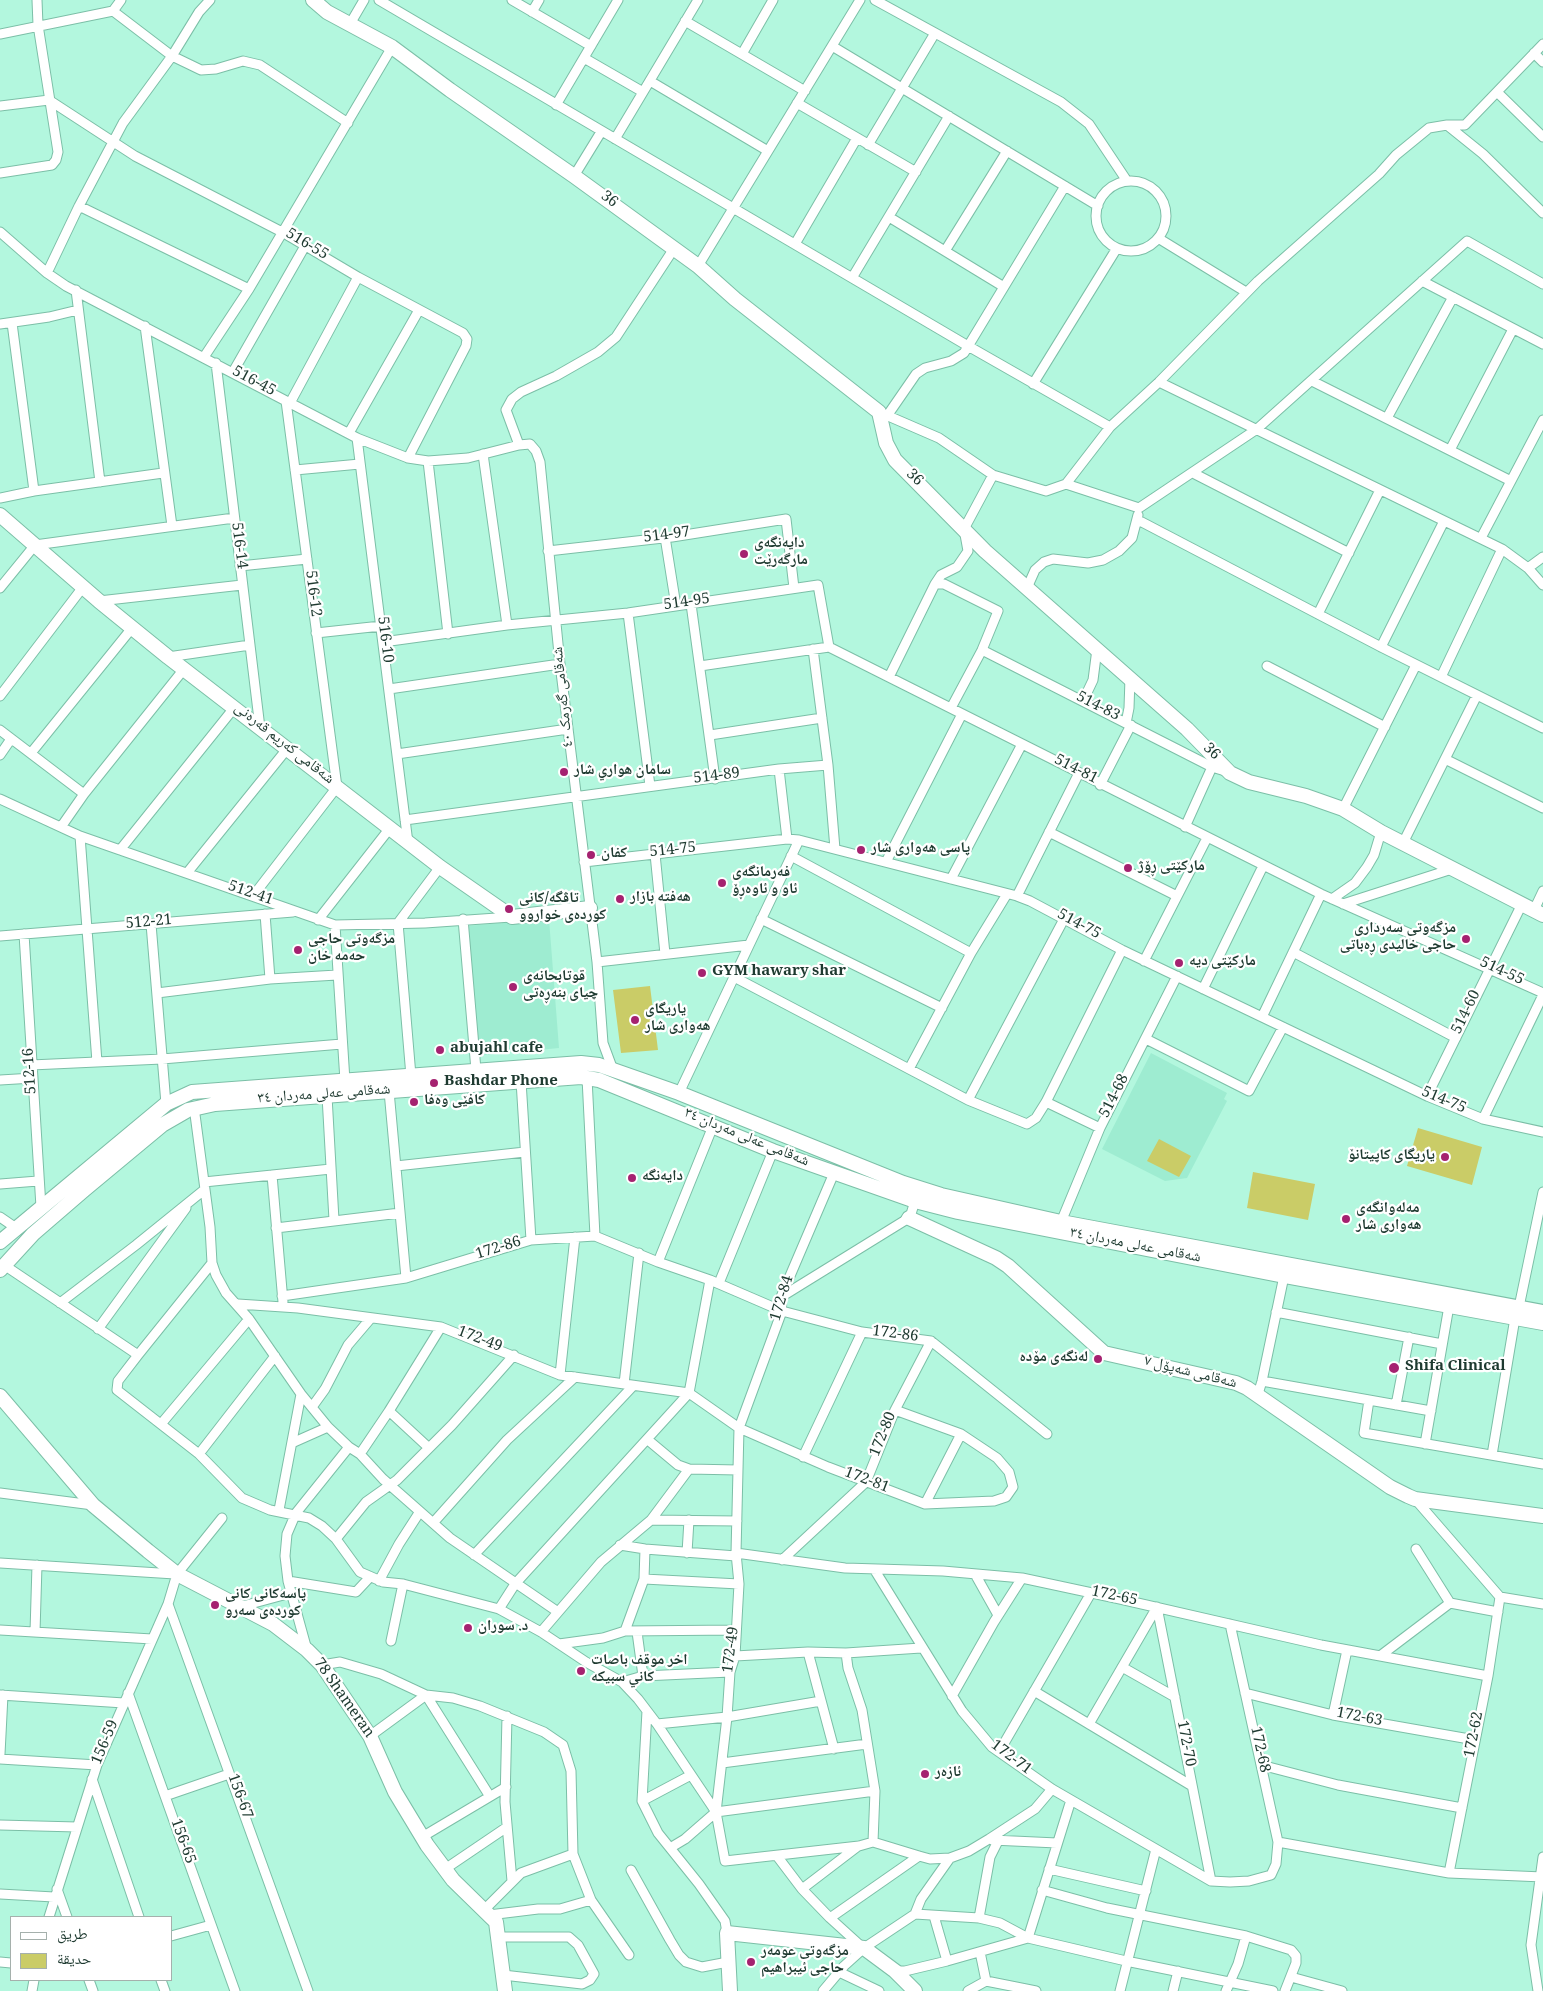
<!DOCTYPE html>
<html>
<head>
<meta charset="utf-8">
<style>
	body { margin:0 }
	#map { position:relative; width:1543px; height:1991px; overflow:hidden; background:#b3f7de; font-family:Georgia,"Noto Naskh Arabic",serif }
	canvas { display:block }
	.legend { position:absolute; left:10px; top:1916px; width:162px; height:65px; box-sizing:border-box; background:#fff; border:1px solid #a5b0ac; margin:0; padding:6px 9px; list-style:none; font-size:15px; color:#1e3a30 }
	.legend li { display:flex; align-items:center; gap:10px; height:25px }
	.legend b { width:25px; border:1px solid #a5b0ac }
</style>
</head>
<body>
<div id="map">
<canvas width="1543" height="1991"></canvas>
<ul class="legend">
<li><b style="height:6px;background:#fff"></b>طريق</li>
<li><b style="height:14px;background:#cacc67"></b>حديقة</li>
</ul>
</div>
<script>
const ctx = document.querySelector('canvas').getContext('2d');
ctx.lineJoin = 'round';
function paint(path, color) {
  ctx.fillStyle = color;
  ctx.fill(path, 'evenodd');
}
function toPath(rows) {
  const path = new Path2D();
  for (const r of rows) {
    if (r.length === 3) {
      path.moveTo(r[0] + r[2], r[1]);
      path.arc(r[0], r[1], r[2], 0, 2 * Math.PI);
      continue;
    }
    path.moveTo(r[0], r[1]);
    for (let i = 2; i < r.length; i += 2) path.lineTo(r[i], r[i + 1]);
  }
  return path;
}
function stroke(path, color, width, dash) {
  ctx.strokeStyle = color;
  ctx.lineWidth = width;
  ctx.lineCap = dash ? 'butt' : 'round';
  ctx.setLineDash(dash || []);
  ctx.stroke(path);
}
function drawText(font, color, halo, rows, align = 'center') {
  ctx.font = font + ' Georgia,"Noto Naskh Arabic",serif';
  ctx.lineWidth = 4.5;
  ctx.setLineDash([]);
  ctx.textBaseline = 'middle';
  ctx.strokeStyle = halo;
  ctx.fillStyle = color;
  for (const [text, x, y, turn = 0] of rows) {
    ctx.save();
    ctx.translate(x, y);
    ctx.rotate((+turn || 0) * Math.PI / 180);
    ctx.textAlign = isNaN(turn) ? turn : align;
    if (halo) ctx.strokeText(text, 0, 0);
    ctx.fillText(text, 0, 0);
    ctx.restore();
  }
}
paint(toPath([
	[549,919,559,1048,476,1056,467,926],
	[1151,1053,1227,1093,1224,1099,1227,1101,1187,1178,1165,1181,1102,1149]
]), '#9eecd1');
paint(toPath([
	[650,986,658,1050,621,1053,613,990],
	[1418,1128,1482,1147,1472,1185,1407,1166],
	[1159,1139,1191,1156,1179,1177,1147,1161],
	[1253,1172,1315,1184,1308,1220,1247,1208]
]), '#cacc67');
const street = toPath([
	[379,0,968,346,1110,427],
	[512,0,591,46],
	[875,0,1061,102,1089,124,1127,181],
	[113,11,172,56,201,70,216,69,243,61,260,65,348,123],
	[532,12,539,0],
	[685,21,805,91],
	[350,24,364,0],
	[0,34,113,11,121,0],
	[832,46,1098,206],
	[1534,53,1543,62],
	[742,54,773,0],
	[584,58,643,92],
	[650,81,768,151],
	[1497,92,1543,137],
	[797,103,916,172],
	[556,105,618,0],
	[0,106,49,100,135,156,282,232,358,277,463,333,467,339,466,346,408,458],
	[1447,125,1483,154,1543,213],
	[615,139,698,0],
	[868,145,935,33],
	[0,173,52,165,56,160,58,152,38,25,37,0],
	[574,176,601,132],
	[1131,216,35],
	[79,206,249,289],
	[889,217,1004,287],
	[0,232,47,273,66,286,357,438,408,458,428,461,468,458,519,445,530,444,536,451,540,462,560,664,597,962,603,1043,613,1070],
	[1158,238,1246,292],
	[795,244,857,138],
	[945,251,1007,151],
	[698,266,860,0],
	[47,273,79,206,123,123,172,56,199,12,210,0],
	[852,278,949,116],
	[1422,281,1543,344],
	[76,290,100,482],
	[12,323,34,491],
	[0,324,49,317,78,310],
	[145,326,172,526],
	[204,357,249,289,392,47],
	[216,363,260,728],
	[233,372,305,246],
	[1312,381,1511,481],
	[1159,382,1502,549,1528,568,1543,585],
	[1033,384,1117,248],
	[290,403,358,277],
	[879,412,939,438,993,475,1046,491,1066,484,1110,427,1159,382,1258,281,1379,174,1396,155,1429,128,1447,125,1465,125,1543,44],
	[887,416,916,374,925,368,951,361,964,353,1065,186],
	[1387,418,1453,297],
	[349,433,419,310],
	[357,438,408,843],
	[519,445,506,410,512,399,521,392,556,376,598,352,616,337,673,250],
	[1450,450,1513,329],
	[483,454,507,625],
	[428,461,448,634],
	[295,470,360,464],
	[1193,473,1349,553],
	[1066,484,1139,508,1257,429,1467,241,1543,284],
	[0,498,34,491,163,473],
	[1138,520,1381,647,1543,728],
	[665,537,676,606],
	[1481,538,1543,420],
	[548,551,672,537,786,519,794,588],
	[240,566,307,559],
	[1528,568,1543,557],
	[935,584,944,584,998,611,982,650,951,708],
	[0,588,35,545,234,518],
	[1027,588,1035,570,1044,562,1053,559,1088,563,1103,560,1119,551,1132,538,1138,515],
	[99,601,242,585],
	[691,604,715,779],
	[628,613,650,786],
	[1318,614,1380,490],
	[316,633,381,626],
	[383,642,507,625,628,613,818,585,829,647],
	[829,647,1321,894,1543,993],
	[1381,647,1444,521],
	[813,649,828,765,835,849],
	[982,650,1212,767,1225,771],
	[168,657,250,645],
	[700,666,829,647],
	[1267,666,1385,727],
	[889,677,935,584,941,575,957,567,968,551,964,529,993,475],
	[1441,677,1502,549],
	[389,689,560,664],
	[0,696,83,587],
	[1083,701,1093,680,1097,649],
	[1126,723,1129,708,1130,678],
	[0,730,84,794],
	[710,735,822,718],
	[31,753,132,628],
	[397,754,568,729],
	[0,755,11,739],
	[1445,759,1543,808],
	[779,769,787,839],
	[1100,785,1131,725],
	[0,799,80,836,335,925,425,923,511,917],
	[1343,809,1416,665],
	[405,820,779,769,828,765],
	[61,827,84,794,184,669],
	[1185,827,1212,767],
	[1049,832,1177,896],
	[80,836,97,1062],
	[1403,843,1477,695],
	[120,850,234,708],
	[655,854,665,954],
	[791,856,971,953],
	[584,862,787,839,799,840,1017,896,1030,901,1122,950,1427,1096,1483,1119,1543,1132],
	[886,862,962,714],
	[187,873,287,749],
	[951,879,1022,744],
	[253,896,337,787,286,401],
	[1017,896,1079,773],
	[1332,899,1355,883,1367,867,1374,855,1381,832],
	[1343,904,1452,869],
	[1534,910,1543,891],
	[265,914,270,979],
	[463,919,476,1070],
	[761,919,942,1008],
	[318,920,390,828],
	[151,924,166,1104],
	[335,925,345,1081],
	[24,934,41,1207],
	[0,936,293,912],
	[1293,952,1456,1038],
	[1144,961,1207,838],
	[597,962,749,945],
	[734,977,968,1100,1027,1124,1036,1118,1046,1102,1122,950],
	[1203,989,1263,866],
	[157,993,270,979,337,975],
	[1262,1017,1321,894],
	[1146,1039,1249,1091,1283,1027],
	[31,1065,162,1059,342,1044],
	[909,1069,971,953,1007,894],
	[411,1076,398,923,440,867],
	[587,1078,595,1236],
	[0,1080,33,1078],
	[521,1081,531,1240],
	[389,1091,406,1278],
	[679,1093,799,840],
	[327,1096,334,1220],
	[1427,1096,1522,904],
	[968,1100,1064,919],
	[1046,1102,1100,1128],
	[194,1107,210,1227,212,1263,216,1275,226,1293,249,1319,301,1394,328,1427,349,1447,360,1454,383,1479,450,1538,558,1612],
	[1483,1119,1543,995],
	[396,1166,525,1152],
	[272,1175,283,1302],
	[204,1182,331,1169],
	[0,1184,38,1181],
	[0,1217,16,1228],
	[1061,1222,1100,1128,1177,976],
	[276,1228,400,1213],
	[658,1262,713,1126],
	[212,1263,138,1355,118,1381,117,1390,199,1454,242,1498,270,1510,309,1518,322,1526,336,1539,360,1572,383,1582,403,1584,499,1609,541,1632,586,1662,622,1682,638,1699,657,1724,716,1812,725,1861,859,1846,873,1842,919,1856,930,1859,950,1858,969,1851,989,1839,1035,1809,1052,1789],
	[4,1265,138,1355],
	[719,1283,773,1151],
	[282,1296,406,1278,531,1240,595,1236,658,1262,710,1280,782,1311,862,1332,931,1341,1047,1434],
	[781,1297,904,1221,911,1214,915,1201],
	[60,1303,136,1245,204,1190],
	[238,1304,298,1308,441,1327,560,1375,689,1393,739,1428,828,1467,925,1504,994,1501,1006,1497,1013,1487,1009,1472,997,1458,961,1434,895,1410],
	[1519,1307,1543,1192],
	[1276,1312,1442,1344],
	[98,1329,186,1208],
	[560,1375,575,1237],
	[1262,1381,1431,1411],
	[624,1384,639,1253],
	[1258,1394,1262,1381,1284,1276],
	[1369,1400,1364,1433,1543,1464],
	[1396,1405,1409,1337],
	[312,1407,325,1389,348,1345,371,1318],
	[161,1424,249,1319],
	[648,1440,678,1465,689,1469,738,1470],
	[292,1443,328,1427],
	[1425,1444,1449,1306],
	[429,1448,389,1411,441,1327],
	[199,1454,275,1356],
	[360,1454,389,1411],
	[1492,1455,1515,1318],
	[803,1457,862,1332],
	[0,1493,93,1505],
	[1415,1499,1500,1597,1543,1604],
	[925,1504,961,1434],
	[279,1510,301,1394],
	[651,1520,737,1521],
	[433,1523,507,1440,575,1377],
	[336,1539,366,1502,397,1480,452,1425,514,1355],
	[620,1545,645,1549,736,1556],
	[1416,1549,1450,1603,1498,1612],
	[687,1553,689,1520],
	[736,1553,845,1568,943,1571,1022,1578,1120,1599,1321,1645,1488,1676],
	[474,1555,633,1386],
	[782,1560,866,1482,895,1410,931,1341],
	[0,1563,175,1574],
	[874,1569,962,1711,992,1747,1052,1789,1211,1881,1230,1882,1249,1881,1271,1875,1276,1864,1278,1842,1230,1624],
	[975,1574,998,1615],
	[644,1579,739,1584],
	[288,1581,356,1592,370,1577],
	[379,1581,399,1544,419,1513],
	[168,1604,308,1991],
	[239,1607,291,1593],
	[1157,1607,1211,1881],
	[499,1609,515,1584,689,1393,710,1280],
	[0,1630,152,1639],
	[625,1631,644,1579,645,1549],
	[35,1632,37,1565],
	[541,1632,601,1562,651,1520,689,1469],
	[637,1632,643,1676],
	[391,1641,403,1584],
	[559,1644,603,1638,625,1631,736,1630],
	[307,1650,288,1581,285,1556,287,1534,296,1513,349,1447],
	[808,1652,834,1749],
	[846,1653,848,1668,862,1710,875,1791,873,1842],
	[735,1656,808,1652,846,1653,921,1648],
	[1380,1656,1450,1603],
	[322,1665,340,1662,381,1674,426,1695,453,1698,480,1706,544,1732,563,1745,571,1771,573,1854,521,1873,484,1910],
	[1122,1667,1175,1697],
	[622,1682,643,1676,730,1672],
	[1034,1691,1192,1786],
	[128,1693,235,1991],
	[1245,1693,1333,1715,1475,1740],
	[0,1695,124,1703],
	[952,1696,994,1622,1022,1578],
	[647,1711,642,1801,658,1833,699,1884,725,1921,727,1933],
	[1333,1715,1347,1650],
	[507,1716,505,1802,512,1881],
	[657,1724,727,1717,821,1701],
	[1089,1724,1157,1607],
	[370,1736,426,1695,489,1795],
	[999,1752,1091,1593],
	[0,1754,3,1695],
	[0,1759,97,1765],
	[722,1763,867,1744],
	[1261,1765,1338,1785,1462,1808],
	[92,1779,139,1917],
	[165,1796,229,1774],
	[642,1801,691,1775],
	[716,1812,727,1717,730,1672,735,1656,739,1584,736,1553,739,1428,782,1311,781,1297,834,1173],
	[0,1825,77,1827],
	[422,1837,506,1787],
	[992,1840,1057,1843],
	[1278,1842,1449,1873,1543,1877],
	[670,1848,685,1839,716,1812,875,1791],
	[573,1854,591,1900,629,1955],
	[777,1856,802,1889,830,1918,862,1947],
	[445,1869,507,1827],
	[1049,1869,1146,1891],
	[631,1870,670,1940,679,1955,686,1962,702,1967,728,1962],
	[1449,1873,1488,1676,1500,1597],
	[57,1889,67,1917],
	[802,1889,857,1847],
	[1042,1890,1107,1908,1246,1936,1291,1950,1296,1956,1296,1963,1285,1991],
	[0,1894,54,1897],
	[915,1914,979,1918,1000,1923,1028,1938,1126,1961,1273,1991],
	[489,1915,538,1909,560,1909,591,1900],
	[934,1916,947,1961],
	[49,1917,97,1765,168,1604,177,1574,222,1518],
	[830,1918,919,1856],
	[979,1918,990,1857,998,1841],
	[171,1936,211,1925],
	[498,1937,569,1937,578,1945,594,1974,590,1980,582,1984,503,1975],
	[1028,1938,1071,1800],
	[980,1952,986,1981],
	[0,1962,11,1963],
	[895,1971,905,1971,947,1961,1028,1938],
	[839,1972,879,1991],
	[1291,1977,1342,1991],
	[89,1980,93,1991],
	[161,1980,165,1991],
	[32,1991,34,1980],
	[823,1991,844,1966,864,1948,915,1914,921,1899,950,1858],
	[968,1991,986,1981,1036,1991],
	[1120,1991,1156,1849],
	[1173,1991,1178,1971],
	[1226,1991,1238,1964,1246,1936],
	[1538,1991,1531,1945,1543,1857]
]);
const secondary = toPath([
	[313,0,327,12,392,47,450,90,574,176,698,266,735,299,879,412,886,443,895,460,985,551,1187,729,1230,773,1249,782,1306,796,1343,809,1381,832,1543,915],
	[0,515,99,601,168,657,440,867,512,917,590,908],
	[909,1218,996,1258,1008,1266,1104,1353,1236,1383,1247,1388,1390,1487,1408,1496,1415,1499,1543,1516],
	[0,1242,166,1104,192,1092,581,1063,599,1065,679,1093,903,1183,941,1195,1061,1222,1543,1312],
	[0,1270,33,1234,84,1190,162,1125,188,1110,215,1104,581,1077,599,1080,773,1151,915,1201,958,1212,1284,1276,1543,1323],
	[0,1396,93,1505,148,1551,177,1574,273,1624,307,1650,322,1665,370,1736,395,1792,427,1845,453,1880,496,1922,505,1991],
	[730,1991,727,1933,864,1948,895,1971,915,1991]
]);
stroke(street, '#7cbfa7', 11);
stroke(secondary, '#7cbfa7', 16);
stroke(street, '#fff', 9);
stroke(secondary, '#fff', 14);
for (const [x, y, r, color] of [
	[744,554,5,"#a52270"],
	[564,772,5,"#a52270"],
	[861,850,5,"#a52270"],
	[591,855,5,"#a52270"],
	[1128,868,5,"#a52270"],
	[722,883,5,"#a52270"],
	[620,899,5,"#a52270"],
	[509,909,5,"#a52270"],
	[1466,939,5,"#a52270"],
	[298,950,5,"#a52270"],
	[1179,963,5,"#a52270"],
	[702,973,5,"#a52270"],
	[513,987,5,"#a52270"],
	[635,1020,5,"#a52270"],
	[440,1050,5,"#a52270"],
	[434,1083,5,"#a52270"],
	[414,1102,5,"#a52270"],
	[1445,1157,5,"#a52270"],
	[632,1178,5,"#a52270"],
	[1346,1219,5,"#a52270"],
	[1098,1359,5,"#a52270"],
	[1394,1368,6,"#a52270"],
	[215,1605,5,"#a52270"],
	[468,1628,5,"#a52270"],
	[581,1671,5,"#a52270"],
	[925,1774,5,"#a52270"],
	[751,1962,5,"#a52270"]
]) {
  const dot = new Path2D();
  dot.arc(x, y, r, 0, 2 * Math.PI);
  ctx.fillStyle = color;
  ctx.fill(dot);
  stroke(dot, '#fff', 2);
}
drawText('15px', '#1e3a30', '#fff', [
	["36",608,201,37],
	["516-55",306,246,31],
	["516-45",253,383,28],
	["36",913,479,45],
	["514-97",667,537,-7],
	["516-14",237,546,83],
	["516-12",311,594,83],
	["514-95",687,604,-8],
	["516-10",383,640,83],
	["شەقامی گەرمک ٤٠",565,697,-96],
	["514-83",1097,708,27],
	["شەقامی کەریم قەرەنی",283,745,38],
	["36",1210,753,45],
	["514-81",1075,771,27],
	["514-89",717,778,-7],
	["514-75",673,852,-6],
	["512-41",250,895,19],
	["512-21",149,924,-5],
	["514-75",1078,926,28],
	["514-55",1501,973,25],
	["514-60",1468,1013,-64],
	["512-16",32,1071,-94],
	["شەقامی عەلی مەردان ٣٤",324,1096,-4],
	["514-68",1116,1097,-63],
	["514-75",1443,1102,23],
	["شەقامی عەلی مەردان ٣٤",746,1139,22],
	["شەقامی عەلی مەردان ٣٤",1135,1247,11],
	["172-86",499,1250,-17],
	["172-84",784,1299,-73],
	["172-86",895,1336,7],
	["172-49",479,1341,21],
	["شەقامی شەپۆل ٧",1190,1374,14],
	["172-80",885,1435,-68],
	["172-81",866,1482,21],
	["172-65",1114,1598,12],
	["172-49",733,1650,-83],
	["78 Shameran",342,1699,55],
	["172-63",1359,1719,11],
	["172-62",1476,1735,-79],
	["156-59",107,1743,-67],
	["172-70",1184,1744,79],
	["172-68",1258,1750,78],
	["172-71",1010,1759,37],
	["156-67",238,1797,70],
	["156-65",181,1842,70]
]);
drawText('bold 15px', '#1e3a30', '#fff', [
	["دایەنگەی",754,545],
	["مارگەرێت",754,562],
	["سامان هواري شار",574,772],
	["پاسی هەواری شار",871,850],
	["كفان",601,855],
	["مارکێتی ڕۆژ",1138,868],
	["فەرمانگەی",732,874],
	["ئاو و ئاوەڕۆ",732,891],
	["هەفتە بازار",630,899],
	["تاڤگە/کانی",519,900],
	["کوردەی خواروو",519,917],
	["مزگەوتی سەرداری",1456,930,"right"],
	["حاجی خالیدی ڕەباتی",1456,947,"right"],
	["مزگەوتی حاجی",308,941],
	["حەمە خان",308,958],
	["مارکێتی دیە",1189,963],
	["GYM hawary shar",712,973],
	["قوتابحانەی",523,978],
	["چیای بنەڕەتی",523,995],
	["یاریگای",645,1011],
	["هەواری شار",645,1028],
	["abujahl cafe",450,1050],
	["Bashdar Phone",444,1083],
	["کافێی وەفا",424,1102],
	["یاریگای کاپیتانۆ",1435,1157,"right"],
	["دایەنگە",642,1178],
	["مەلەوانگەی",1356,1210],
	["هەواری شار",1356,1227],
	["لەنگەی مۆدە",1088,1359,"right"],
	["Shifa Clinical",1405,1368],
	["پاسەکانی کانی",225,1596],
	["کوردەی سەرو",225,1613],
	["د. سوران",478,1628],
	["اخر موقف باصات",591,1662],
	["كاني سبيكه",591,1679],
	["ئازەر",935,1774],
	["مزگەوتی عومەر",761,1953],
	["حاجی ئیبراهیم",761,1970]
], 'left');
</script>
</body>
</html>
